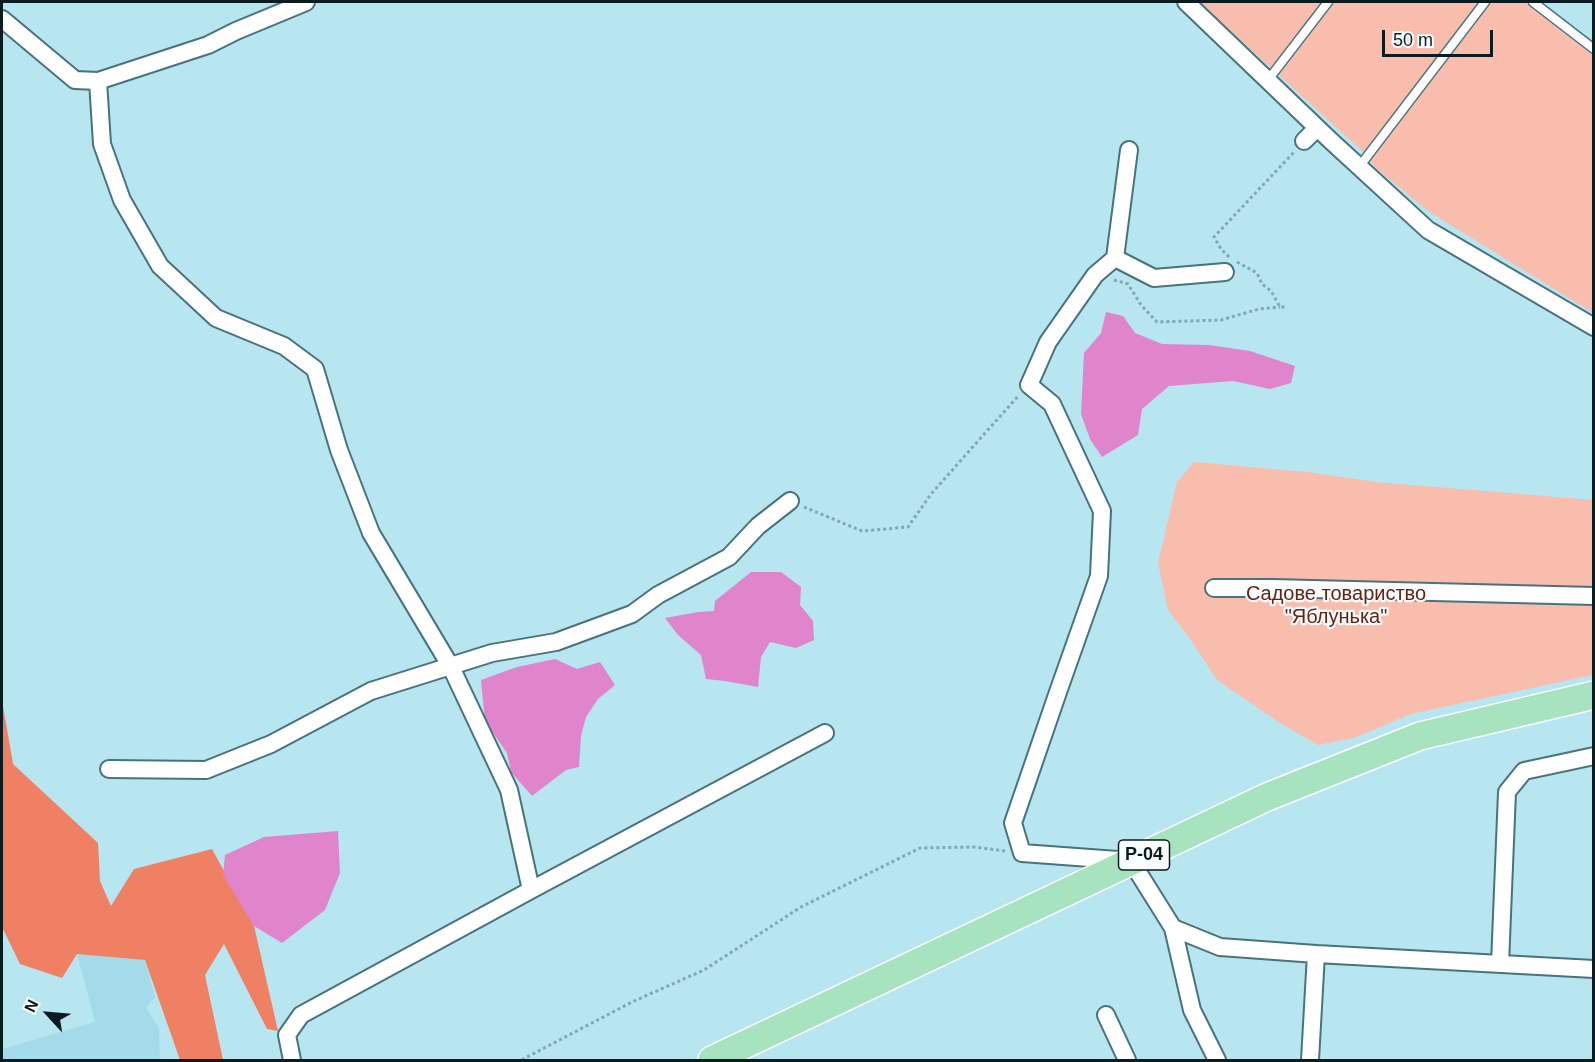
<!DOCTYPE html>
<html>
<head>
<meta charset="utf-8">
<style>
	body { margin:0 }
	#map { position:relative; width:1595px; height:1062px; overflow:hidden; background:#b7e5f0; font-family:Helvetica,sans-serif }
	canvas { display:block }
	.frame { position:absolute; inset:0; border:3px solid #0a1c20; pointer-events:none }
	.north { position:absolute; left:18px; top:984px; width:60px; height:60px; -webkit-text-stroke:4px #f9fdff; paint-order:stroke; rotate:296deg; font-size:16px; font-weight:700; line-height:24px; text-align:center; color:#0a1c20 }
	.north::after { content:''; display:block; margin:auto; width:21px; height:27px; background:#0a1c20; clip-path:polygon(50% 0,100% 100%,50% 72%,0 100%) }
	.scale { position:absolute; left:1382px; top:30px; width:111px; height:27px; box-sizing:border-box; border:3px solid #0a1c20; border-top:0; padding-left:8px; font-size:18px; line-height:21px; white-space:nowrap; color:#0a1c20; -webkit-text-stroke:4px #f9fdff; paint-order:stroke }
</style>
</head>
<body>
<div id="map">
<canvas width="1595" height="1062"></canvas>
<div class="frame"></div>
<div class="north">N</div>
<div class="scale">50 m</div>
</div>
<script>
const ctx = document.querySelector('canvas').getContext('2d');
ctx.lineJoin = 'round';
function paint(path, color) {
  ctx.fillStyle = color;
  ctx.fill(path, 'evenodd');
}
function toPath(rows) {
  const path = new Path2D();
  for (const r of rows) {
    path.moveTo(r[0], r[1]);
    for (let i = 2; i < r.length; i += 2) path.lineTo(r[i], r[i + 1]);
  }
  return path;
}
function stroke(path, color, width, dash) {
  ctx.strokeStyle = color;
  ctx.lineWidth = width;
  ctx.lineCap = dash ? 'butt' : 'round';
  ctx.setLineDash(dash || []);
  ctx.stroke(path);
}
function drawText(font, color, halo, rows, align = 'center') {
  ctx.font = font + ' Helvetica,sans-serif';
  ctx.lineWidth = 4.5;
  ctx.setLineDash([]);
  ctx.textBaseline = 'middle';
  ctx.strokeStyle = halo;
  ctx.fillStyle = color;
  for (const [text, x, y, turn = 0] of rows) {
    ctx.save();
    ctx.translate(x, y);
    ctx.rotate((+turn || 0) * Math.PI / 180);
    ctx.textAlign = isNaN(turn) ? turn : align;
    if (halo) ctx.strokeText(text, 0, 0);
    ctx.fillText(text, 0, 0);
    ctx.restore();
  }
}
paint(toPath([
	[77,953,145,960,155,997,146,1008,159,1028,160,1060,2,1060,2,1049,95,1022]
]), '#a4dbea');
paint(toPath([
	[1199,2,1528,2,1593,51,1593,313,1428,211,1377,169,1363,152],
	[1194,462,1307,472,1376,482,1593,500,1593,675,1411,714,1354,738,1318,745,1280,723,1217,680,1190,639,1168,610,1158,563,1177,482]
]), '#f9bdad');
paint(toPath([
	[2,700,13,764,98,843,100,881,111,906,134,869,212,849,254,926,278,1031,267,1029,224,944,205,975,223,1060,180,1060,145,960,77,954,62,978,20,964,2,927]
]), '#ef8063');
paint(toPath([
	[1106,312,1123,316,1135,333,1162,344,1209,345,1250,351,1295,366,1291,383,1270,389,1233,381,1169,386,1142,409,1138,435,1102,457,1090,439,1081,414,1084,353,1101,333],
	[751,572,781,572,801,587,800,605,813,621,814,640,796,648,770,642,761,657,758,687,725,681,706,679,701,655,678,635,665,618,698,612,714,611,715,601],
	[555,659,577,669,600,662,615,685,598,699,586,717,581,736,579,767,566,770,532,796,511,772,507,753,485,721,481,680,517,667],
	[338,831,340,873,325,910,282,943,254,926,223,875,225,855,264,837]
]), '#e084cc');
const service = toPath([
	[1533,2,1594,49],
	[1268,80,1328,2],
	[1359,167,1485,2]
]);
const minor = toPath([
	[1186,2,1330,140,1428,230,1594,327],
	[2,19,75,80,98,81,208,45,236,31,306,2],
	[98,81,102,144,122,200,160,266,216,318,284,346,315,369,339,450,371,533,451,667,509,790,531,890,301,1015,287,1035,292,1060],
	[1304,141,1317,128],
	[1129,150,1115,258,1095,275,1048,342,1029,385,1052,404,1102,511,1099,576,1058,692,1013,823,1022,853,1131,861,1173,928,1192,1010,1217,1060],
	[1115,258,1154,278,1225,272],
	[1214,588,1272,588,1594,596],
	[109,769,206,770,271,744,371,691,492,653,556,642,632,614,658,595,729,557,758,526,790,501],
	[531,890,825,733],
	[1173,928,1220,947,1316,954,1310,1060],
	[1316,954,1594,969],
	[1500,964,1507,792,1524,771,1594,756],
	[1106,1015,1127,1060]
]);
const primary = toPath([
	[712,1060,1267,797,1420,736,1594,695]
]);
stroke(service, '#48737d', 11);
stroke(minor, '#48737d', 20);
stroke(primary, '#fff', 30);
stroke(toPath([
	[1229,257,1221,249,1214,237,1295,151],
	[1237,262,1257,273,1262,284,1271,291,1280,307,1285,307],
	[1114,280,1128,284,1141,305,1157,322,1221,320,1259,309,1280,307],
	[804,507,862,531,908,527,931,494,1019,395],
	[522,1060,525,1058,634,1001,704,970,801,907,920,848,974,847,1005,851]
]), '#82a8b1', 3, [3, 3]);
stroke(service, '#fff', 8);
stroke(minor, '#fff', 16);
stroke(primary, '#a7e3bf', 27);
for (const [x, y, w] of [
	[1144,855,51]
]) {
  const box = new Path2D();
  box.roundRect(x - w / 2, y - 15, w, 30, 4.5);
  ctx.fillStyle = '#f9fdff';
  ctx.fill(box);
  stroke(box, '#0a1c20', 1.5);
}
drawText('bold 18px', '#0a1c20', null, [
	["Р-04",1144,855]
]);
drawText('20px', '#67220f', '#f9fdff', [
	["Садове товариство",1336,594],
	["\"Яблунька\"",1336,617]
]);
</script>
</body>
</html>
